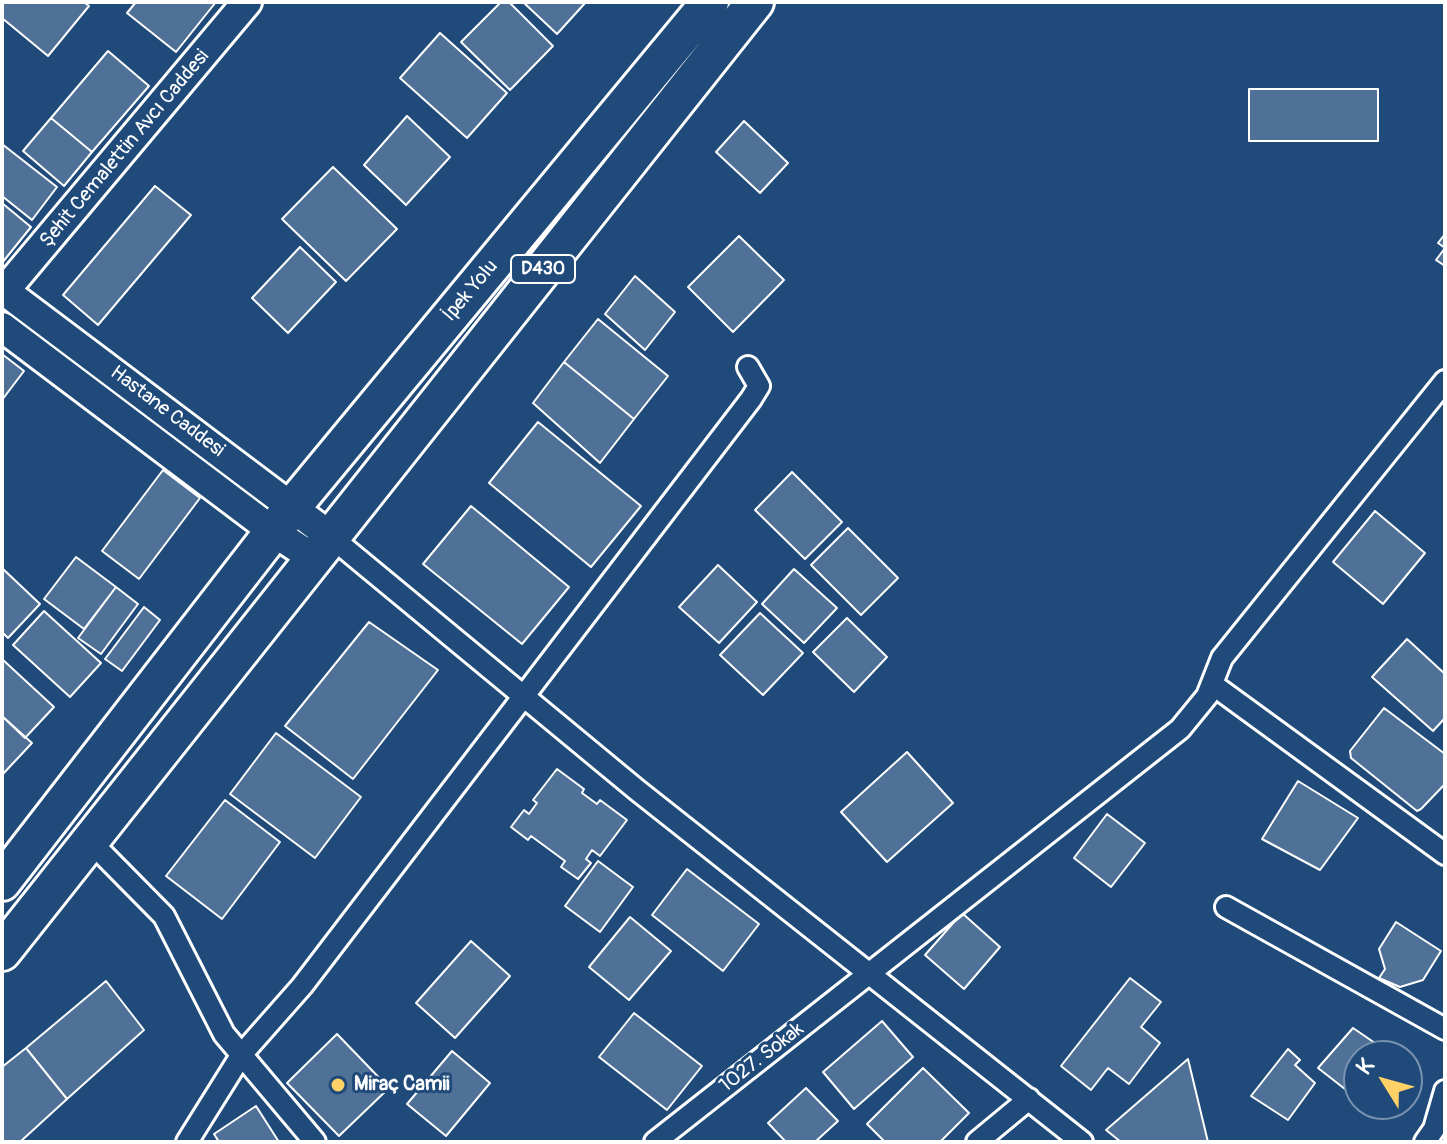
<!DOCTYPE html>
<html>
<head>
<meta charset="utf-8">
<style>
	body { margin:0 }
	#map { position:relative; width:1447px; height:1144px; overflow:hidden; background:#1f4a7a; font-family:Pangolin,sans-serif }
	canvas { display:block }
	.frame { position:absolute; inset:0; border:4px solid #fff; pointer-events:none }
	.north { position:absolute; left:1343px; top:1040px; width:80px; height:80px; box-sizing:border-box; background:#1f4a7a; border:2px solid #7992af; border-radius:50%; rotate:307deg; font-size:22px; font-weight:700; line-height:32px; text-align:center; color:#fff }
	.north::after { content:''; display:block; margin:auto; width:28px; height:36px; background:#ffd166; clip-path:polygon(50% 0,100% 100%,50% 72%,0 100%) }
</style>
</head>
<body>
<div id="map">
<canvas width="1447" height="1144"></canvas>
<div class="frame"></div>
<div class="north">K</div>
</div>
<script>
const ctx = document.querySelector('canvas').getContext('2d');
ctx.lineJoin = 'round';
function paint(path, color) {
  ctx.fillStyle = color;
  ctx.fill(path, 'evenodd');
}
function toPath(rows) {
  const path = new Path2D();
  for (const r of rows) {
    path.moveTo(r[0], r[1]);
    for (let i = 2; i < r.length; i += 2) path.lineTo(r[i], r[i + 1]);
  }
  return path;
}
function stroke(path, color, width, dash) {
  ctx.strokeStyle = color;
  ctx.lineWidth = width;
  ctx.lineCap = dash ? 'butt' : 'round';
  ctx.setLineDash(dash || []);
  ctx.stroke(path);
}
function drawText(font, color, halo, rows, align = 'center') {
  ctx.font = font + ' Pangolin,sans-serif';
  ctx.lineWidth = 6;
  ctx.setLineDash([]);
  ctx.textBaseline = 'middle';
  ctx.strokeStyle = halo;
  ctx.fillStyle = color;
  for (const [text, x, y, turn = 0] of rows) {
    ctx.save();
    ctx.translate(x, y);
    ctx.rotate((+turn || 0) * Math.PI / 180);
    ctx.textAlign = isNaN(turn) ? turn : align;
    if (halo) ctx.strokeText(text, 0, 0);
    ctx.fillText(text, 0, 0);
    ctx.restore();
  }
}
const building = toPath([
	[2,2,84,2,89,6,48,56,2,18,2,2],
	[136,2,216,2,176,52,127,13,136,2],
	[501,2,509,2,553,46,510,90,461,42,501,2],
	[523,2,586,2,557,34,523,2],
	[440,33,507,93,467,138,400,78,440,33],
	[108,51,149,86,92,152,51,118,108,51],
	[1249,89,1378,89,1378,141,1249,141,1249,89],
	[407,116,450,157,406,205,364,165,407,116],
	[51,118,92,152,64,186,23,151,51,118],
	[744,121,788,163,760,193,716,152,744,121],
	[2,144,57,187,32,220,2,196,2,144],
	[333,167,397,229,346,281,282,219,333,167],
	[155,186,191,215,98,325,63,295,155,186],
	[2,203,31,227,2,263,2,203],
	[1445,234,1445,266,1436,260,1445,248,1438,243,1445,234],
	[739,236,784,280,733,332,688,287,739,236],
	[300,247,336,282,288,333,252,298,300,247],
	[635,276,675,312,645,350,605,314,635,276],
	[598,319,668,376,634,419,564,362,598,319],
	[2,354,24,371,2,400,2,354],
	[564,362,634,419,600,463,533,403,564,362],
	[538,422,641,506,591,567,489,483,538,422],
	[163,470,200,498,139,579,102,551,163,470],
	[792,472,842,522,805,559,755,510,792,472],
	[471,506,569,587,522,644,423,564,471,506],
	[1375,511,1425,553,1383,604,1333,562,1375,511],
	[848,528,898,578,861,615,811,565,848,528],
	[76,557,116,587,84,629,44,599,76,557],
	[718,565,757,602,719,643,679,607,718,565],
	[2,568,40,604,8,638,2,632,2,568],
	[794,569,837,608,804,643,762,604,794,569],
	[116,587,138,604,101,654,78,638,116,587],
	[144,607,160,620,122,671,105,659,144,607],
	[44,611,101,663,70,697,13,645,44,611],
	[760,613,803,653,763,695,720,655,760,613],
	[847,618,887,657,854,692,813,652,847,618],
	[369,622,438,670,353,779,285,726,369,622],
	[1407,639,1445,674,1445,718,1433,731,1372,677,1407,639],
	[2,659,54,707,25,738,2,716,2,659],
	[1384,708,1445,754,1445,784,1421,809,1417,811,1351,758,1350,751,1384,708],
	[2,716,32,743,2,775,2,716],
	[276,733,361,797,315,858,230,794,276,733],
	[907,752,953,803,887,862,841,812,907,752],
	[557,769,584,789,582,793,597,804,600,800,627,820,600,856,592,850,586,859,591,863,578,879,561,867,565,861,531,836,528,840,511,827,524,810,529,814,537,803,533,800,557,769],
	[1298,781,1358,818,1320,870,1262,839,1298,781],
	[225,800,280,842,222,919,166,876,225,800],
	[1107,814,1145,843,1111,887,1074,858,1107,814],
	[598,861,633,887,600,932,565,906,598,861],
	[687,869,759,924,723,971,652,915,687,869],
	[962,913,1000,947,964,989,925,955,962,913],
	[630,917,671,951,629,1000,589,967,630,917],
	[1396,922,1441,951,1423,980,1400,987,1379,978,1385,969,1379,949,1396,922],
	[471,941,510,976,455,1038,416,1003,471,941],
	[1130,978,1161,1002,1141,1027,1160,1043,1129,1084,1108,1068,1091,1090,1061,1066,1130,978],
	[106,981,144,1030,67,1099,26,1048,106,981],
	[634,1013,702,1066,667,1110,599,1057,634,1013],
	[882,1021,913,1057,854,1109,823,1072,882,1021],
	[1353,1028,1394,1056,1359,1056,1359,1100,1318,1068,1353,1028],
	[337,1034,389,1088,339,1136,287,1083,337,1034],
	[26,1048,67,1099,20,1142,2,1142,2,1067,26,1048],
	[1288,1049,1300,1060,1295,1065,1315,1083,1288,1120,1251,1096,1288,1049],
	[452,1051,490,1083,446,1136,407,1104,452,1051],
	[1188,1059,1208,1142,1121,1142,1106,1130,1188,1059],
	[923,1068,969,1113,940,1142,885,1142,867,1124,923,1068],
	[806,1088,838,1121,815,1142,786,1142,768,1123,806,1088],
	[256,1106,279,1142,219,1142,214,1134,256,1106]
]);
paint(building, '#507197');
stroke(building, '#fff', 2);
const street = toPath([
	[330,536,637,790,1082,1142],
	[1212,684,1445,854],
	[89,840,164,916,224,1034,315,1142],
	[1226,907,1445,1029],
	[187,1142,242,1054,302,986,751,399,759,386,748,367],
	[655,1142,1180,729,1207,696,1222,658,1445,381],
	[977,1142,1029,1099],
	[1425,1142,1434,1129,1445,1091]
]);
const secondary = toPath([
	[2,289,330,536],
	[2,294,247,2],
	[2,327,274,532,313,558]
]);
const highway = toPath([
	[2,882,293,506,710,2],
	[2,952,755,2]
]);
stroke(street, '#fff', 26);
stroke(secondary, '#fff', 34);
stroke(highway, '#fff', 42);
stroke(street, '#1f4a7a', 20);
stroke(secondary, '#1f4a7a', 28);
stroke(highway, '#1f4a7a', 36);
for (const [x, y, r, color] of [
	[338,1085,8,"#ffd166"]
]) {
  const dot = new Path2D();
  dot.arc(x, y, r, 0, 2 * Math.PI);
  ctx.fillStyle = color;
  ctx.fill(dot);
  stroke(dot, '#1f4a7a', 3);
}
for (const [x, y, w] of [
	[543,269,64]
]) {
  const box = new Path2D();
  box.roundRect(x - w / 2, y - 14, w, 28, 6);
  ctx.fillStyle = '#1f4a7a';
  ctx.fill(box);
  stroke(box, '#fff', 2);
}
drawText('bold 18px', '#fff', null, [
	["D430",543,269]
]);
drawText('20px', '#fff', '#1f4a7a', [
	["Şehit Cemalettin Avcı Caddesi",125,149,-50],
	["İpek Yolu",471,291,-50],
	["Hastane Caddesi",167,412,37],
	["1027. Sokak",762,1058,-38]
]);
drawText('bold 20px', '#fff', '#1f4a7a', [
	["Miraç Camii",354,1085]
], 'left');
</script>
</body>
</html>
